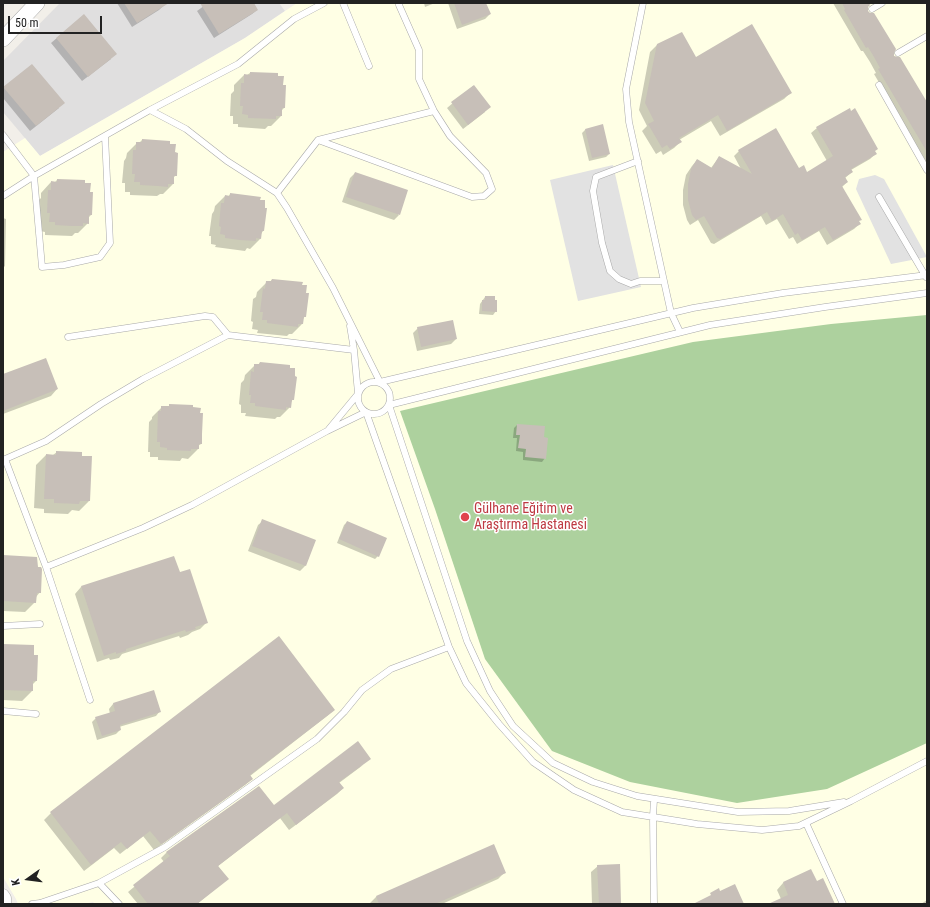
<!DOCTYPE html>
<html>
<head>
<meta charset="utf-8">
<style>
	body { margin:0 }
	#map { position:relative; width:930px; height:907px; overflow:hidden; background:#f2efe9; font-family:"Roboto Condensed",sans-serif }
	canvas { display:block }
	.frame { position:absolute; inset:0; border:4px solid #222; pointer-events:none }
	.north { position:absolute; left:8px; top:859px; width:40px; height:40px; -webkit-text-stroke:3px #fff; paint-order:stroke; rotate:256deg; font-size:11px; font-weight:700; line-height:16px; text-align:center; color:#222 }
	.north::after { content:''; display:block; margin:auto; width:14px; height:18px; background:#222; clip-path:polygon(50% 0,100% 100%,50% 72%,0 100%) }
	.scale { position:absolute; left:8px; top:16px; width:94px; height:18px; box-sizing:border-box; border:2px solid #222; border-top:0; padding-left:5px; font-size:12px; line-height:14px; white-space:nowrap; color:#222; -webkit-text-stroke:3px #fff; paint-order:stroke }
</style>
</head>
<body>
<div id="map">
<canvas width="930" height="907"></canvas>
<div class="frame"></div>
<div class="north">K</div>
<div class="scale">50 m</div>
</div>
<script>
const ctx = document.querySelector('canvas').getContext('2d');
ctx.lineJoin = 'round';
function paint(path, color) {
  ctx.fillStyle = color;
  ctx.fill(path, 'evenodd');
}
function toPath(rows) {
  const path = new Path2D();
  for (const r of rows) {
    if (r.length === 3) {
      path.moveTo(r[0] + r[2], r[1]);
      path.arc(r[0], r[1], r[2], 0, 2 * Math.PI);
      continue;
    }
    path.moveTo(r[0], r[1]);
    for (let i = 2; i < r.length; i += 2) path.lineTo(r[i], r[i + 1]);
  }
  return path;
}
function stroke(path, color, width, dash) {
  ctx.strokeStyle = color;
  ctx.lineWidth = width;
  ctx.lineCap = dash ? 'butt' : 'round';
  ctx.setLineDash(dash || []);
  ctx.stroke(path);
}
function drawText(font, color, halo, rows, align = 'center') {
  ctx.font = font + ' "Roboto Condensed",sans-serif';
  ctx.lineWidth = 3;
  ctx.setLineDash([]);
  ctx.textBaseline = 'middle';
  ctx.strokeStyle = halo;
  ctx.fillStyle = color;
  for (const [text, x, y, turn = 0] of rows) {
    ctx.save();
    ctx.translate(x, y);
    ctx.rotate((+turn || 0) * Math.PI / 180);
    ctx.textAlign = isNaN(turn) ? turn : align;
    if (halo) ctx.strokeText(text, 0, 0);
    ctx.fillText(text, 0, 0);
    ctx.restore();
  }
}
paint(toPath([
	[60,3,279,3,285,11,245,38,40,156,3,112,3,61]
]), '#e0dfdf');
paint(toPath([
	[297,3,927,3,927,904,95,904,93,902,83,904,18,904,16,899,3,877,3,152,25,138,40,156,245,38]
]), '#ffffe5');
paint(toPath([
	[927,315,927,743,827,789,737,803,630,782,552,751,485,659,435,509,400,411,693,342,831,324]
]), '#add19e');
paint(toPath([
	[613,165,641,287,578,301,550,180],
	[875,175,884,179,927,257,891,264,856,189,859,179]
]), '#e2e2e2');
paint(toPath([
	[117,3,162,3,164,5,159,10,132,27],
	[208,3,253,3,257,10,252,14,214,38,197,11],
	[424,3,435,3,425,7],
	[448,3,485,3,490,14,485,19,457,29],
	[833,3,867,3,867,11,894,56,927,105,927,162,926,162,874,74,876,73,870,62,863,51,861,51],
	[84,15,111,59,82,81,51,43],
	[657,45,696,58,790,93,784,99,720,136,711,121,679,140,680,142,674,148,663,155,661,151,656,154,642,131,647,126,639,110,650,52],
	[32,65,59,108,30,131,3,98,3,89],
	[250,73,284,108,281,111,281,116,271,126,268,126,265,129,238,127,238,124,233,124,233,116,230,116,231,94,234,91,234,85,244,75,247,75],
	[473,86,485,112,463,129,447,108],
	[602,125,609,154,606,157,589,161,582,133,585,130],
	[817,128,874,151,875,154,870,159,851,170,852,172,845,178,847,182,842,187,859,224,854,229,827,245,819,231,797,244,793,237,789,239,777,219,766,225,761,216,714,244,711,243,698,220,690,225,687,220,683,205,683,190,686,175,692,166,697,160,711,168,719,157,741,169,734,156,739,151,799,169,807,173,827,161,811,133],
	[142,140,174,153,176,175,173,178,173,184,163,194,160,194,157,196,130,195,130,192,125,192,125,183,122,183,124,161,126,158,127,153,137,143,139,143],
	[355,173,399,215,394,220,342,202,350,178],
	[57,180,91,215,88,218,88,223,78,233,75,233,72,236,45,235,45,232,40,231,38,201,41,198,41,193,51,182,54,183],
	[230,194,263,231,261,234,260,239,250,249,247,248,245,251,215,247,216,245,211,244,211,236,209,236,212,214,214,211,215,206,225,196,228,197],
	[3,218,6,219,5,266,3,268],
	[272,280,301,286,305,294,305,316,303,319,302,324,292,334,289,334,287,336,257,333,258,330,252,329,253,322,251,321,253,299,256,297,257,292,267,282,270,282],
	[485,297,496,311,493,315,479,314,480,304],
	[418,328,456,339,451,344,417,351,413,333],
	[260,363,293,399,291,402,290,407,280,417,277,417,275,419,245,416,246,413,241,413,241,405,239,404,241,383,244,380,245,375,255,365,258,365],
	[3,375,57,389,51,396,3,414],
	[170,405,201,444,198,446,198,449,188,459,182,458,180,461,158,460,158,457,150,457,150,452,148,452,149,422,152,419,152,417,162,407,168,407],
	[517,425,543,438,545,458,542,462,523,460,523,452,516,451,517,438,513,438,514,428],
	[57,452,89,501,79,511,72,510,68,514,44,513,44,509,34,508,36,465,46,455,53,455],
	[263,521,314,540,305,566,300,571,248,551,258,525],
	[347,522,378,556,375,559,337,543,344,525],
	[3,556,40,592,36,597,35,602,25,612,3,611],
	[179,573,206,623,200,629,192,632,188,635,180,638,179,636,122,654,119,658,110,660,109,658,97,662,75,594,81,587],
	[3,645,36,681,32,685,32,691,22,701,3,700],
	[153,691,160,711,156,716,119,727,120,730,116,734,97,740,92,722,96,718,110,714,109,709,113,704],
	[334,710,327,716,250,776,252,779,245,785,154,850,143,836,120,854,114,848,84,871,44,820,51,813],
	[363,765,339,783,343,788,337,794,289,830,280,818,218,866,227,879,197,904,138,904,128,892,164,862,161,858,167,852,273,806],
	[598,866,620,904,592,904,591,872],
	[811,871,816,883,834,904,777,904,781,899,777,890,783,883],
	[505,872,498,879,442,904,370,903,376,897],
	[927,900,927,904,921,904]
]), '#0003');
paint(toPath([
	[124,3,169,3,137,23],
	[200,3,254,3,258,10,219,34],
	[454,3,486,3,491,14,462,25],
	[842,3,869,3,870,5,868,7,868,11,870,13,874,13,896,49,894,53,894,56,898,57,900,57,927,102,927,152,878,69,880,68,874,57,868,47,866,48,844,10,845,9],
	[84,14,117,54,88,77,56,38],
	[752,24,792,93,727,131,718,115,679,138,682,142,670,149,667,145,662,148,648,124,654,121,645,103,657,44,682,32,696,57],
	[32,64,65,103,36,126,3,87],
	[250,72,278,73,278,76,284,76,283,85,286,85,285,108,282,108,282,116,276,116,276,119,248,118,248,115,242,114,243,106,240,106,241,83,244,83,244,74,250,75],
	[474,85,491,107,468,125,451,102],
	[850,108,851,111,855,108,878,149,875,151,877,154,851,169,853,172,845,177,848,182,842,186,862,220,859,221,861,224,833,240,825,227,802,240,798,233,795,235,783,214,772,221,767,212,720,239,717,238,704,216,696,220,692,215,688,200,688,184,691,169,697,159,712,168,719,156,752,174,738,150,776,128,799,168,804,165,807,172,833,156,816,127],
	[603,124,610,154,592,158,585,129],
	[142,139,170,141,170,144,176,144,175,152,178,153,177,176,174,176,174,184,168,184,168,187,158,186,140,185,140,182,134,182,135,174,132,174,133,150,136,150,136,142,142,142],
	[355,172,408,190,400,215,346,197],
	[57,179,85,180,85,183,91,183,90,192,93,192,92,215,89,215,89,224,83,223,83,226,71,226,55,225,55,222,49,222,50,213,47,213,48,190,51,190,51,181,57,182],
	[230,193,261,197,260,200,265,200,265,208,267,208,264,231,262,231,261,239,256,238,256,241,240,240,225,238,225,235,220,234,221,227,219,226,221,203,224,203,225,195,230,196],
	[272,279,303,282,302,285,307,285,306,293,309,293,306,317,304,317,303,324,298,324,298,327,267,323,267,320,262,320,263,312,260,312,263,288,265,289,266,281,271,281],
	[485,296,495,296,495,300,497,300,497,312,482,311,482,300,485,300],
	[453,320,457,339,421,347,417,327],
	[46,358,58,389,3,411,3,374],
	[260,362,290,365,290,368,295,368,295,376,297,377,294,400,292,400,291,408,286,407,286,410,255,406,255,403,250,403,251,395,249,395,251,371,254,372,254,364,259,364],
	[169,404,193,405,193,407,201,408,200,413,203,413,202,434,202,444,199,444,199,449,191,449,191,451,167,450,167,448,160,447,160,442,157,442,158,411,161,411,161,406,169,406],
	[517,424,545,426,544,437,548,438,546,459,525,457,526,449,518,448,520,435,516,435],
	[56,451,82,452,82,456,92,456,90,501,80,501,79,504,54,503,54,499,44,499,46,454,56,455],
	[262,519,316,540,306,566,252,546],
	[347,521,387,538,379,557,339,539],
	[3,555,37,557,38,567,41,567,42,569,41,593,37,593,36,603,3,601],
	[174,556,180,572,190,569,208,623,195,627,196,629,186,632,185,630,126,649,126,651,116,654,116,652,104,656,81,586],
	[279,636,335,710,250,775,253,779,163,843,161,844,150,831,127,849,121,842,91,865,50,812],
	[3,644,34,645,34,655,38,655,37,681,33,681,33,691,3,690],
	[154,690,161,712,120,725,121,730,102,736,95,717,115,711,113,703],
	[358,741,371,759,339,782,344,788,296,825,287,813,218,866,229,879,197,904,148,904,133,885,170,856,166,852,259,786,274,805],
	[494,844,506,873,435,904,379,904,376,896],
	[620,864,621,904,599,904,597,865],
	[811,869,817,881,823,878,835,904,768,904,788,895,783,882],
	[735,884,744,904,693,904,711,895,710,893,719,888,720,891]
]), '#c7bfb8');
const service = toPath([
	[343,3,369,66],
	[643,3,626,89,629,122,671,313,680,332],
	[872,9,882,3],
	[898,53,927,36],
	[879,85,927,170],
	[150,110,238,64,294,19,324,3],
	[3,135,34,176,42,267,64,265,100,257,110,243,105,136],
	[318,140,472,197,484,196,492,189,486,173,450,136,434,111,419,79,419,50,399,5],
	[638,161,596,177,593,191,602,243,610,271,619,279,631,284,640,281,664,281],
	[277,193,318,140,434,111],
	[3,196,34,176,150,110,186,129,227,161,277,193,287,208,333,288,380,382,693,308,783,293,927,275],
	[879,197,926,277],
	[350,326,354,350,358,393],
	[68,337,205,316,213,317,228,335],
	[374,398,16],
	[329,429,358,394],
	[5,459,46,567],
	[3,460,46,441,101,404,143,379,228,335,354,350],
	[3,626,40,624],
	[90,700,46,567,143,528,192,505,327,431,366,412,449,647,466,683,499,724,533,762,574,790,622,812,697,824,762,830,799,826,851,801,927,761],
	[3,711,36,714],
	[844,802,789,811,738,812,637,796,593,782,553,763,513,726,490,691,467,641,389,405,710,325,825,307,927,293],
	[806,823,843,904],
	[99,883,119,904],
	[32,904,40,903,99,883,165,847,317,739,344,712,362,690,391,669,449,647],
	[654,904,653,817,654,799]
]);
const minor = toPath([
	[3,895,5,898,5,904]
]);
const tertiary = toPath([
	[3,39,37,3]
]);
stroke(service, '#a9a9a9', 7);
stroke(minor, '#a9a9a9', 13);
stroke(tertiary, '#a9a9a9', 16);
stroke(service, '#fff', 6);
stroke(minor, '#fff', 12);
stroke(tertiary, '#fff', 15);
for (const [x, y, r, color] of [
	[465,517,5,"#e0444e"]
]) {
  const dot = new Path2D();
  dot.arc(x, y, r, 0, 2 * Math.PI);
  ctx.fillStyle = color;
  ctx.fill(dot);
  stroke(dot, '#fff', 1.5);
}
drawText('14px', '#be3a42', '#fff', [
	["Gülhane Eğitim ve",474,509],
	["Araştırma Hastanesi",474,525]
], 'left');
</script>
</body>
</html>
